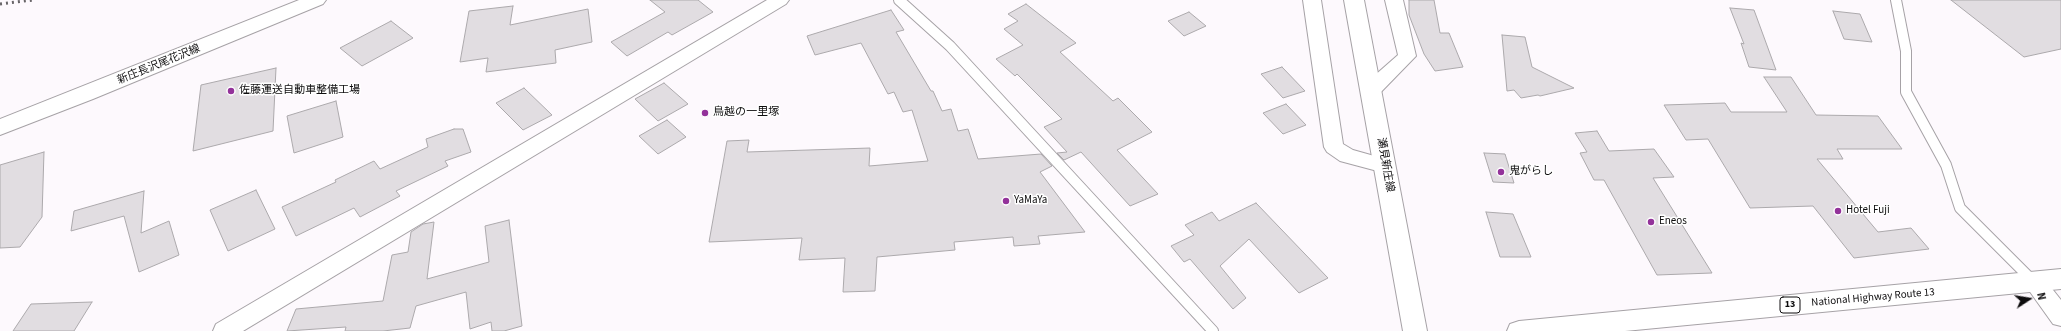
<!DOCTYPE html>
<html>
<head>
<meta charset="utf-8">
<style>
	body { margin:0 }
	#map { position:relative; width:2061px; height:331px; overflow:hidden; background:#fdf9fd; font-family:"Source Sans 3",sans-serif }
	canvas { display:block }
	.north { position:absolute; left:2009px; top:279px; width:40px; height:40px; -webkit-text-stroke:3px #fff; paint-order:stroke; rotate:78deg; font-size:11px; font-weight:700; line-height:16px; text-align:center; color:#0e0d0e }
	.north::after { content:''; display:block; margin:auto; width:14px; height:18px; background:#0e0d0e; clip-path:polygon(50% 0,100% 100%,50% 72%,0 100%) }
</style>
</head>
<body>
<div id="map">
<canvas width="2061" height="331"></canvas>
<div class="north">N</div>
</div>
<script>
const ctx = document.querySelector('canvas').getContext('2d');
ctx.lineJoin = 'round';
function paint(path, color) {
  ctx.fillStyle = color;
  ctx.fill(path, 'evenodd');
}
function toPath(rows) {
  const path = new Path2D();
  for (const r of rows) {
    path.moveTo(r[0], r[1]);
    for (let i = 2; i < r.length; i += 2) path.lineTo(r[i], r[i + 1]);
  }
  return path;
}
function stroke(path, color, width, dash) {
  ctx.strokeStyle = color;
  ctx.lineWidth = width;
  ctx.lineCap = dash ? 'butt' : 'round';
  ctx.setLineDash(dash || []);
  ctx.stroke(path);
}
function drawText(font, color, halo, rows, align = 'center') {
  ctx.font = font + ' "Source Sans 3","Noto Sans JP",sans-serif';
  ctx.lineWidth = 3;
  ctx.setLineDash([]);
  ctx.textBaseline = 'middle';
  ctx.strokeStyle = halo;
  ctx.fillStyle = color;
  for (const [text, x, y, turn = 0] of rows) {
    ctx.save();
    ctx.translate(x, y);
    ctx.rotate((+turn || 0) * Math.PI / 180);
    ctx.textAlign = isNaN(turn) ? turn : align;
    if (halo) ctx.strokeText(text, 0, 0);
    ctx.fillText(text, 0, 0);
    ctx.restore();
  }
}
const building = toPath([
	[650,0,698,0,713,12,672,35,668,32,627,56,611,42,665,12,650,0],
	[1409,0,1434,0,1440,33,1449,33,1463,67,1435,71,1424,54,1409,15,1409,0],
	[1951,0,2061,0,2061,49,2024,57,1951,0],
	[1026,4,1076,43,1060,52,1113,101,1118,98,1152,132,1117,150,1158,194,1130,206,1081,152,1064,160,1057,153,1067,152,1044,127,1062,119,1017,74,1015,76,996,59,1023,45,1004,29,1018,21,1008,14,1026,4],
	[513,6,510,25,588,9,592,42,555,50,556,63,486,72,488,58,460,62,469,11,513,6],
	[1730,8,1754,10,1776,70,1749,67,1741,43,1744,44,1730,8],
	[891,10,904,30,896,32,931,91,933,91,942,111,951,109,958,131,968,129,978,159,1041,154,1052,166,1040,172,1085,232,1038,236,1040,244,1014,246,1013,237,954,242,955,250,877,257,875,291,843,292,845,258,799,260,802,238,709,242,727,141,749,140,747,152,870,148,869,166,928,161,912,110,903,112,894,92,888,94,861,43,815,55,807,36,891,10],
	[1833,11,1860,14,1872,42,1844,39,1833,11],
	[1189,12,1206,26,1184,36,1168,21,1189,12],
	[391,21,413,38,362,66,340,48,391,21],
	[1502,35,1525,37,1532,67,1574,88,1540,96,1538,95,1521,98,1514,90,1507,91,1502,35],
	[1282,67,1305,91,1283,98,1261,74,1282,67],
	[276,68,273,131,193,151,201,85,276,68],
	[1764,77,1791,77,1816,115,1878,116,1902,149,1837,149,1843,159,1817,159,1878,232,1911,228,1929,249,1854,258,1813,206,1750,208,1708,139,1686,140,1664,105,1725,103,1731,112,1787,112,1764,77],
	[664,83,688,104,658,121,635,99,664,83],
	[524,88,552,115,523,130,496,103,524,88],
	[336,101,343,137,294,153,287,116,336,101],
	[1286,104,1306,125,1283,134,1263,113,1286,104],
	[667,120,686,137,658,154,639,136,667,120],
	[454,129,463,129,471,152,445,161,448,166,396,191,400,196,360,217,354,208,296,236,282,207,336,182,335,180,374,161,380,169,428,147,426,139,454,129],
	[1597,131,1609,151,1654,149,1674,177,1653,178,1712,273,1657,275,1604,180,1594,180,1580,153,1587,152,1575,133,1597,131],
	[44,152,42,217,20,247,0,248,0,165,44,152],
	[1484,153,1505,154,1514,183,1493,182,1484,153],
	[256,190,275,229,228,251,210,210,256,190],
	[144,191,141,233,169,221,179,255,139,272,124,216,71,231,74,211,144,191],
	[1256,203,1328,278,1299,293,1249,239,1220,266,1246,298,1233,309,1190,259,1184,262,1171,246,1194,235,1185,225,1212,212,1219,221,1256,203],
	[1486,212,1513,214,1531,257,1500,257,1486,212],
	[509,220,522,326,504,331,492,331,491,322,470,329,466,292,416,306,410,328,383,331,345,331,346,327,287,331,296,309,383,301,392,255,408,252,411,232,423,224,434,222,427,279,489,262,485,226,509,220],
	[92,302,74,331,13,331,31,304,92,302]
]);
paint(building, '#e1dde1');
stroke(building, '#aca9ac', 1);
const service = toPath([
	[899,0,950,46,1213,331],
	[1896,0,1906,51,1906,92,1946,165,1960,208,2034,282]
]);
const minor = toPath([
	[767,0,789,0,786,4,243,331,213,331,216,324,767,0],
	[1303,0,1321,0,1343,144,1353,150,1392,161,1395,166,1392,171,1385,173,1340,161,1327,152,1324,147,1303,0],
	[1385,0,1403,0,1416,56,1379,94,1372,95,1365,94,1363,89,1365,84,1398,55,1385,0],
	[2034,273,2042,276,2061,300,2061,326,2053,324,2023,282,2026,276,2034,273]
]);
const secondary = toPath([
	[299,0,326,0,323,4,93,99,0,135,0,119,299,0],
	[1344,0,1364,0,1427,331,1403,331,1344,0]
]);
const trunk = toPath([
	[2061,269,2061,289,1625,331,1507,331,1510,324,1519,321,2061,269]
]);
stroke(service, '#a6a2a6', 12);
stroke(minor, '#a6a2a6', 2);
stroke(secondary, '#a6a2a6', 2);
stroke(trunk, '#a6a2a6', 2);
stroke(service, '#fff', 10);
paint(minor, '#fff');
paint(secondary, '#fff');
paint(trunk, '#fff');
stroke(toPath([
	[0,4,33,0]
]), '#686568', 3, [2, 4]);
for (const [x, y, r, color] of [
	[231,91,4,"#93329a"],
	[705,113,4,"#93329a"],
	[1501,172,4,"#93329a"],
	[1006,201,4,"#93329a"],
	[1838,211,4,"#93329a"],
	[1651,222,4,"#93329a"]
]) {
  const dot = new Path2D();
  dot.arc(x, y, r, 0, 2 * Math.PI);
  ctx.fillStyle = color;
  ctx.fill(dot);
  stroke(dot, '#fff', 1.5);
}
for (const [x, y, w] of [
	[1790,305,20]
]) {
  const box = new Path2D();
  box.roundRect(x - w / 2, y - 8, w, 16, 3);
  ctx.fillStyle = '#fff';
  ctx.fill(box);
  stroke(box, '#0e0d0e', 1);
}
drawText('bold 10px', '#0e0d0e', null, [
	["13",1790,305]
]);
drawText('11px', '#0e0d0e', '#fff', [
	["新庄長沢尾花沢線",159,65,-22],
	["瀬見新庄線",1385,165,80],
	["National Highway Route 13",1873,298,-5]
]);
drawText('11px', '#0e0d0e', '#fff', [
	["佐藤運送自動車整備工場",239,91],
	["鳥越の一里塚",713,113],
	["鬼がらし",1509,172],
	["YaMaYa",1014,201],
	["Hotel Fuji",1846,211],
	["Eneos",1659,222]
], 'left');
</script>
</body>
</html>
